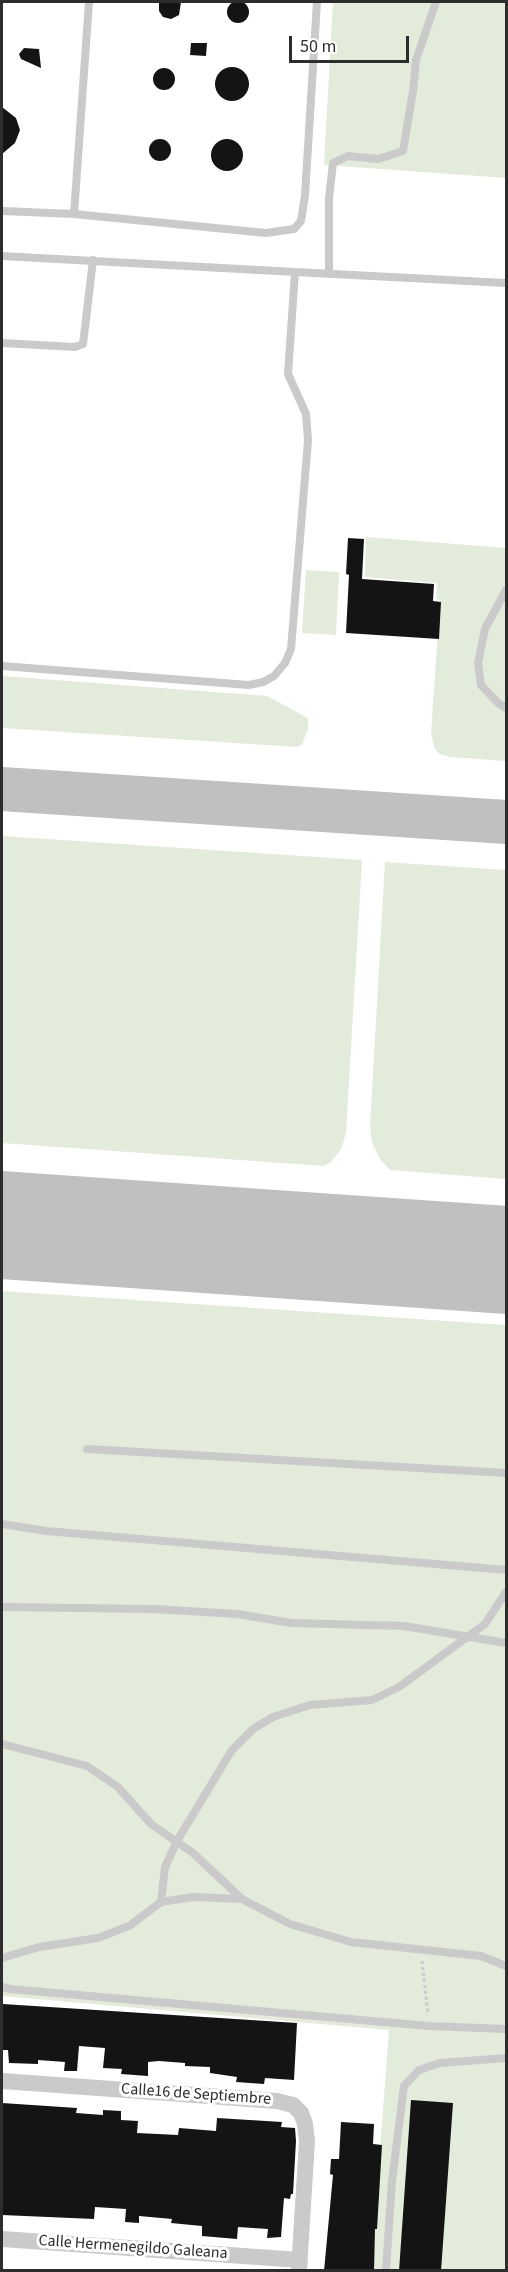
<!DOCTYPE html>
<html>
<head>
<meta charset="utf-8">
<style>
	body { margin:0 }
	#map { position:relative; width:508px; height:2272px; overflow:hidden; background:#fff; font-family:"Source Sans 3",sans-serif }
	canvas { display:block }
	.frame { position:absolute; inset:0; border:3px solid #2d2d2d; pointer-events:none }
	.scale { position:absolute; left:289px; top:36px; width:120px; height:27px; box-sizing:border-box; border:3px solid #2d2d2d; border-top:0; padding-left:8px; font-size:18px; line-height:21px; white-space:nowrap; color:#2d2d2d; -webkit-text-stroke:4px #fff; paint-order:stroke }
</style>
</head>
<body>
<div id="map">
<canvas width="508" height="2272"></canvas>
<div class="frame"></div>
<div class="scale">50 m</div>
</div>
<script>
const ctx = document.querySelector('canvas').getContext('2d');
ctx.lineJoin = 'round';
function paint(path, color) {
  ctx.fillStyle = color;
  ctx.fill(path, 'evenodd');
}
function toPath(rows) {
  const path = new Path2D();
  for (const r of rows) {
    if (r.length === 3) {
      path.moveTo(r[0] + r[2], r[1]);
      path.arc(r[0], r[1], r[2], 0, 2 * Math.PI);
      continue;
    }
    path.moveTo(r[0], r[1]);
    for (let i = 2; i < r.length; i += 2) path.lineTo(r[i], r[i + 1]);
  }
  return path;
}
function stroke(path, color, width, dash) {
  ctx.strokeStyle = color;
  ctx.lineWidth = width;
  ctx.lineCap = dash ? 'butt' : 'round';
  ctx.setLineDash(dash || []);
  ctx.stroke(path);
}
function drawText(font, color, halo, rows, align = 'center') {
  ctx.font = font + ' "Source Sans 3",sans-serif';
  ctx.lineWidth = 6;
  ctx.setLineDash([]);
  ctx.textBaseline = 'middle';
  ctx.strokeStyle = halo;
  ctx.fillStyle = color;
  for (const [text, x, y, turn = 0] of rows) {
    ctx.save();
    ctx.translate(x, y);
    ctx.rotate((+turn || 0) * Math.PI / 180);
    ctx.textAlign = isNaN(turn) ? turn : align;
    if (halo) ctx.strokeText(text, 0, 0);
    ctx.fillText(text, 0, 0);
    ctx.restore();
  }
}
paint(toPath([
	[333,2,506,2,506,178,324,165],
	[366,537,506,548,506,761,450,757,440,754,435,749,431,734,440,600,436,599,437,583,365,577],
	[306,570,339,572,336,635,302,633],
	[2,676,267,696,308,718,308,729,302,744,298,747,2,728],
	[2,836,362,860,346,1133,341,1149,331,1162,324,1166,2,1143],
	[385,862,506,870,506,1179,390,1170,380,1159,372,1143,370,1126],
	[2,1291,506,1325,506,2270,371,2270,389,2030,2,1996]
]), '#e3ebdb');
stroke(toPath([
	[2,789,506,822]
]), '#c0c0c0', 44);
stroke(toPath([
	[2,1225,506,1260]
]), '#c0c0c0', 108);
paint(toPath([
	[238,12,11],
	[159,2,181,2,179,15,171,19,163,17,159,11],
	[191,43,207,43,206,56,190,55],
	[24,48,39,49,41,68,21,59,19,54],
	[232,84,17],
	[164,79,11],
	[2,107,16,118,20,130,15,143,2,154],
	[227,155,16],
	[160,150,11],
	[348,538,364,539,362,579,434,584,433,601,441,602,439,639,346,633,349,575,346,574],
	[3,2004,297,2023,294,2080,265,2078,264,2084,236,2082,237,2077,210,2073,210,2067,185,2066,185,2063,159,2061,148,2062,148,2076,121,2074,122,2069,103,2068,105,2048,79,2046,77,2071,64,2071,65,2062,38,2060,38,2064,9,2063,8,2050,2,2050],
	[411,2100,453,2103,441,2271,399,2271],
	[2,2103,77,2108,76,2113,103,2115,103,2110,121,2111,121,2120,138,2121,137,2133,178,2135,179,2128,216,2131,217,2118,282,2122,281,2127,295,2128,296,2141,293,2194,291,2194,290,2199,284,2198,281,2237,267,2238,268,2229,238,2227,237,2239,202,2236,202,2226,171,2223,172,2219,139,2216,139,2223,125,2222,126,2209,95,2207,94,2219,2,2215],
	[341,2122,374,2124,373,2144,382,2145,377,2229,375,2229,374,2271,324,2271,333,2175,330,2174,331,2159,339,2159]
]), '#141414');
stroke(toPath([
	[422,1961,428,2014]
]), '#cacaca', 3, [3, 3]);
stroke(toPath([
	[2,211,74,214,266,233,294,229,301,221,305,195,317,2],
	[74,214,89,2],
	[2,256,295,272,288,374,306,414,308,440,291,649,285,663,274,676,263,682,249,685,2,666],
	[295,272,506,283],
	[329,273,329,198,333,163,348,156,378,159,403,151,413,91,416,60,436,2],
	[2,343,75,347,83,344,93,260],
	[506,590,485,629,478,663,481,685,498,703,506,708],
	[87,1449,506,1473],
	[2,1524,46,1531,506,1570],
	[2,1607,154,1609,237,1614,291,1623,404,1626,506,1643],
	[2,1744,87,1766,118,1787,151,1824,193,1853,242,1899,290,1924,351,1942,481,1956,506,1966],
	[161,1902,165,1867,177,1841,232,1750,253,1729,273,1717,310,1705,372,1700,399,1687,485,1624,506,1592],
	[2,1958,39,1947,98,1938,129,1926,161,1902,193,1897,242,1899],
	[2,1987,10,1989,429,2026,506,2029],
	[386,2270,392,2181,404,2086,419,2070,440,2063,506,2058]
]), '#cacaca', 8);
stroke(toPath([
	[2,2081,277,2101,293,2105,301,2113,305,2124,307,2141,299,2270],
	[2,2239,300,2260]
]), '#cacaca', 16);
drawText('16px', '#2d2d2d', '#fff', [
	["Calle16 de Septiembre",196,2095,4],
	["Calle Hermenegildo Galeana",133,2248,4]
]);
</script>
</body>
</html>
